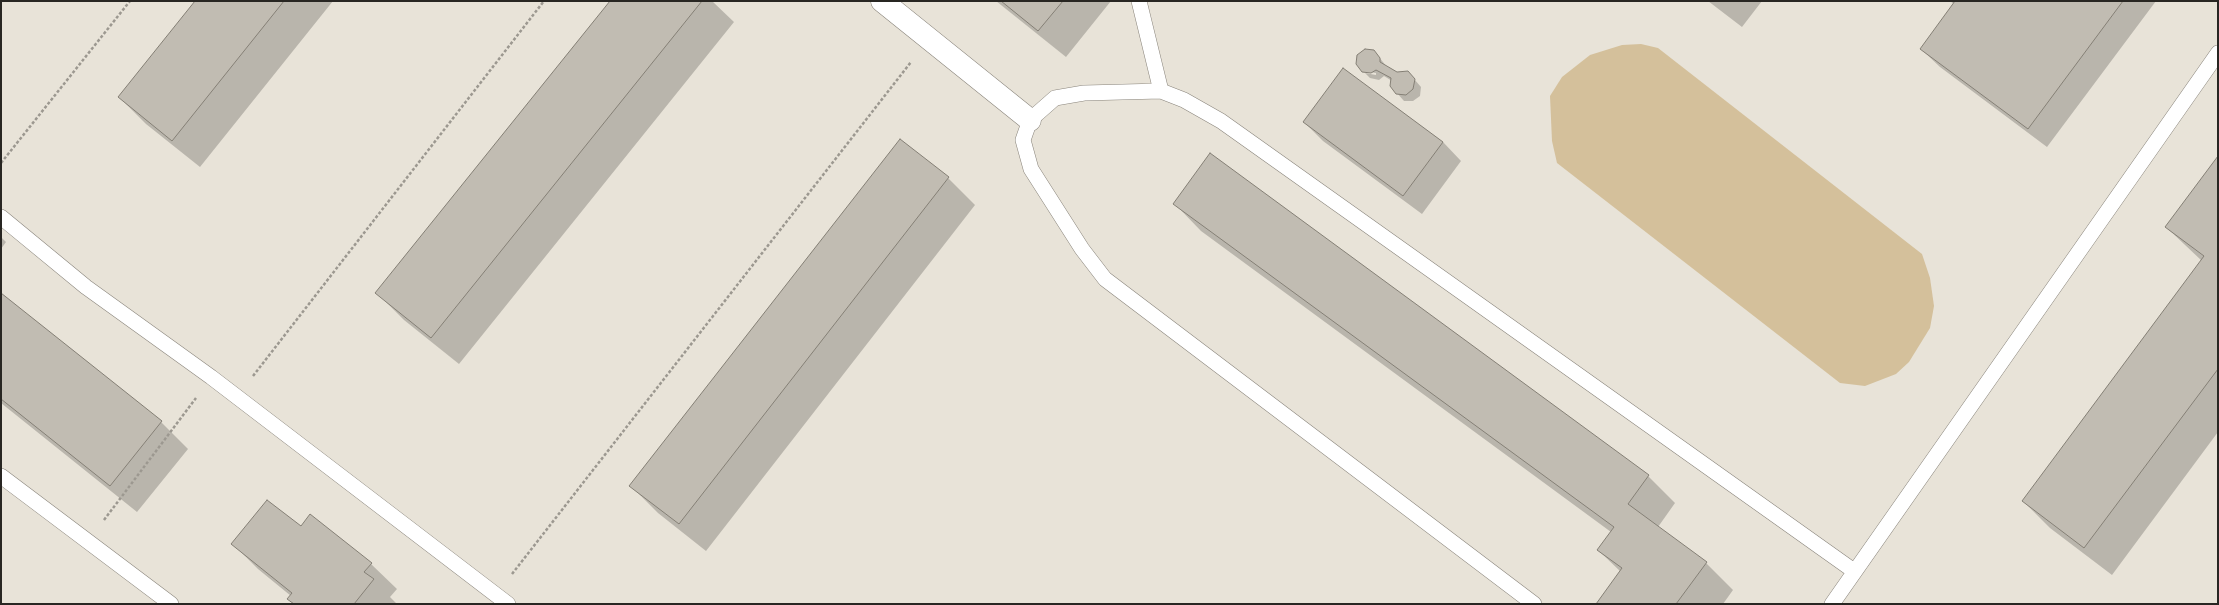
<!DOCTYPE html>
<html>
<head>
<meta charset="utf-8">
<style>
	body { margin:0 }
	#map { position:relative; width:2219px; height:605px; overflow:hidden; background:#e8e3d8; font-family:Mulish,sans-serif }
	canvas { display:block }
	.frame { position:absolute; inset:0; border:2px solid #282622; pointer-events:none }
</style>
</head>
<body>
<div id="map">
<canvas width="2219" height="605"></canvas>
<div class="frame"></div>
</div>
<script>
const ctx = document.querySelector('canvas').getContext('2d');
ctx.lineJoin = 'round';
function paint(path, color) {
  ctx.fillStyle = color;
  ctx.fill(path, 'evenodd');
}
function toPath(rows) {
  const path = new Path2D();
  for (const r of rows) {
    path.moveTo(r[0], r[1]);
    for (let i = 2; i < r.length; i += 2) path.lineTo(r[i], r[i + 1]);
  }
  return path;
}
function stroke(path, color, width, dash) {
  ctx.strokeStyle = color;
  ctx.lineWidth = width;
  ctx.lineCap = dash ? 'butt' : 'round';
  ctx.setLineDash(dash || []);
  ctx.stroke(path);
}
paint(toPath([
	[1641,44,1658,48,1922,254,1930,278,1934,306,1930,328,1909,362,1896,374,1865,386,1840,383,1557,163,1552,141,1550,96,1562,77,1590,55,1622,45]
]), '#d4c09b');
paint(toPath([
	[196,1,333,1,200,167,146,124,119,97],
	[611,1,712,1,734,22,459,364,404,320,377,293],
	[996,1,1111,1,1066,57],
	[1708,1,1762,1,1742,27],
	[1950,1,2156,1,2047,147,1940,67,1921,49,1954,4],
	[1374,51,1387,67,1397,73,1408,72,1421,87,1420,96,1413,101,1404,101,1397,93,1392,81,1384,76,1379,80,1370,78,1365,73,1376,75,1376,73,1363,71],
	[1343,70,1443,142,1461,161,1422,214,1323,141,1304,122],
	[1210,154,1648,476,1675,503,1658,527,1706,563,1733,590,1723,604,1597,604,1621,572,1598,550,1611,532,1201,231,1174,203],
	[2218,157,2218,432,2112,575,2050,528,2023,501,2202,261,2166,227],
	[948,178,975,205,706,551,658,513,631,486],
	[1,237,6,242,1,249],
	[1,295,161,422,188,449,137,512,1,403],
	[301,527,371,564,397,589,390,597,397,604,294,604,288,599,291,596,258,569,233,544]
]), '#0003');
const building = toPath([
	[195,1,284,1,172,141,118,97,195,1],
	[610,1,702,1,431,338,375,293,610,1],
	[1001,1,1063,1,1038,31,1001,1],
	[1955,1,2123,1,2028,129,1920,49,1955,1],
	[1365,49,1374,50,1380,58,1380,62,1397,72,1408,71,1415,79,1413,89,1406,95,1396,94,1390,86,1391,78,1376,70,1371,73,1362,72,1356,64,1357,55,1365,49],
	[1343,68,1443,142,1403,196,1303,122,1343,68],
	[900,139,949,177,679,524,629,486,900,139],
	[1210,153,1649,475,1628,504,1707,562,1676,604,1596,604,1622,568,1597,550,1614,527,1173,204,1210,153],
	[2218,156,2218,369,2084,548,2022,501,2204,256,2165,227,2218,156],
	[1,293,162,421,110,486,1,399,1,293],
	[267,500,301,526,310,514,372,563,364,572,374,579,354,604,294,604,287,599,292,593,231,544,267,500]
]);
paint(building, '#c1bcb2');
stroke(building, '#847f75', 1);
const lane = toPath([
	[1139,1,1161,91],
	[1,217,86,287,211,377,508,604],
	[1,476,171,604],
	[1534,604,1105,279,1082,249,1031,169,1023,140,1030,120,1055,98,1084,93,1161,91,1184,100,1221,121,1854,571],
	[1832,604,2218,53]
]);
const street = toPath([
	[882,1,1030,120]
]);
stroke(lane, '#89847b', 16);
stroke(street, '#89847b', 23);
stroke(toPath([
	[1,163,130,1],
	[253,376,544,1],
	[104,520,196,398],
	[512,574,911,62]
]), '#9c9890', 2.5, [3, 2]);
stroke(lane, '#fff', 15);
stroke(street, '#fff', 22);
</script>
</body>
</html>
